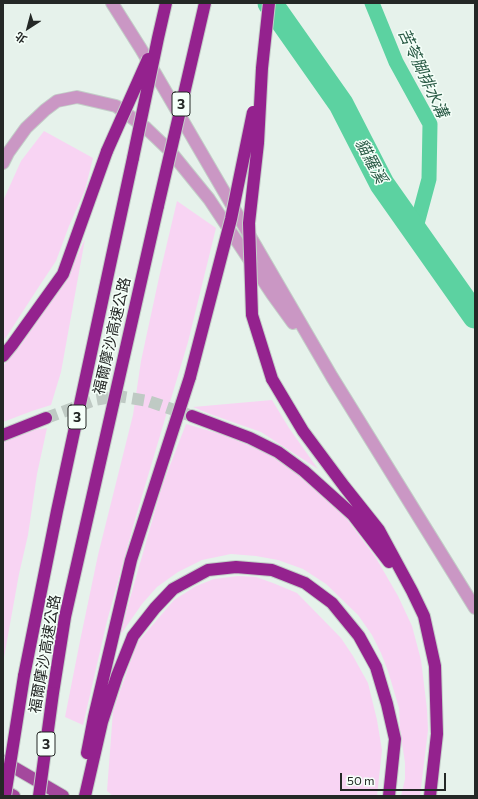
<!DOCTYPE html>
<html>
<head>
<meta charset="utf-8">
<style>
	body { margin:0 }
	#map { position:relative; width:478px; height:799px; overflow:hidden; background:#e6f2eb; font-family:Commissioner,"Noto Sans TC",sans-serif }
	canvas { display:block }
	.frame { position:absolute; inset:0; border:4px solid #242826; pointer-events:none }
	.north { position:absolute; left:8px; top:8px; width:40px; height:40px; -webkit-text-stroke:3px #f5fff9; paint-order:stroke; rotate:216deg; font-size:11px; font-weight:700; line-height:16px; text-align:center; color:#242826 }
	.north::after { content:''; display:block; margin:auto; width:14px; height:18px; background:#242826; clip-path:polygon(50% 0,100% 100%,50% 72%,0 100%) }
	.scale { position:absolute; left:340px; top:773px; width:106px; height:18px; box-sizing:border-box; border:2px solid #242826; border-top:0; padding-left:5px; font-size:12px; line-height:14px; white-space:nowrap; color:#242826; -webkit-text-stroke:3px #f5fff9; paint-order:stroke }
</style>
</head>
<body>
<div id="map">
<canvas width="478" height="799"></canvas>
<div class="frame"></div>
<div class="north">北</div>
<div class="scale">50 m</div>
</div>
<script>
const ctx = document.querySelector('canvas').getContext('2d');
ctx.lineJoin = 'round';
function paint(path, color) {
  ctx.fillStyle = color;
  ctx.fill(path, 'evenodd');
}
function toPath(rows) {
  const path = new Path2D();
  for (const r of rows) {
    path.moveTo(r[0], r[1]);
    for (let i = 2; i < r.length; i += 2) path.lineTo(r[i], r[i + 1]);
  }
  return path;
}
function stroke(path, color, width, dash) {
  ctx.strokeStyle = color;
  ctx.lineWidth = width;
  ctx.lineCap = dash ? 'butt' : 'round';
  ctx.setLineDash(dash || []);
  ctx.stroke(path);
}
function drawText(font, color, halo, rows, align = 'center') {
  ctx.font = font + ' Commissioner,"Noto Sans TC",sans-serif';
  ctx.lineWidth = 3;
  ctx.setLineDash([]);
  ctx.textBaseline = 'middle';
  ctx.strokeStyle = halo;
  ctx.fillStyle = color;
  for (const [text, x, y, turn = 0] of rows) {
    ctx.save();
    ctx.translate(x, y);
    ctx.rotate((+turn || 0) * Math.PI / 180);
    ctx.textAlign = isNaN(turn) ? turn : align;
    if (halo) ctx.strokeText(text, 0, 0);
    ctx.fillText(text, 0, 0);
    ctx.restore();
  }
}
paint(toPath([
	[44,131,93,158,85,190,69,226,56,261,40,285,3,342,3,201,21,161],
	[177,201,216,228,188,342,136,516,107,621,83,725,65,717,80,641,98,555,133,415,141,361,160,273],
	[85,239,61,372,51,405,32,411,3,422,3,366,22,343,43,312,77,256],
	[272,400,289,428,318,469,261,432,210,414,193,407],
	[186,424,224,435,265,452,315,486,347,519,376,558,398,596,412,626,421,660,427,709,428,730,420,796,401,796,405,779,405,763,400,729,399,708,388,671,381,653,372,635,358,615,326,584,303,569,278,560,256,556,231,554,202,560,178,572,157,587,142,604,119,637,162,486],
	[47,428,37,474,28,535,19,574,3,663,3,441,27,431],
	[238,576,256,577,273,583,297,593,341,638,353,656,368,683,377,720,382,750,377,796,113,796,107,791,113,711,137,643,174,600,196,586,214,579]
]), '#f8d4f3');
stroke(toPath([
	[372,3,396,62,430,124,429,179,415,231]
]), '#5cd2a1', 15);
stroke(toPath([
	[270,3,341,104,382,184,475,316]
]), '#5cd2a1', 25);
stroke(toPath([
	[46,418,95,400,118,396,148,401,192,416]
]), '#bfcac4', 12, [12, 6]);
const street = toPath([
	[112,3,141,49,332,377,475,608],
	[3,163,8,153,26,128,45,110,57,101,77,97,116,106,146,128,170,151,209,199,272,294,293,323]
]);
const primary = toPath([
	[3,761,63,796],
	[3,790,14,796]
]);
const highway = toPath([
	[3,356,12,345,63,274,107,151],
	[272,379,303,431,344,486,379,530,412,591,424,616,435,666,437,734,430,796],
	[192,416,250,438,278,452,304,471,353,515,389,562],
	[3,435,46,418],
	[24,676,57,511,133,158],
	[53,693,65,617,158,206],
	[87,753,94,717,131,560,190,377],
	[85,796,102,722,117,676,133,636,155,608,173,589,208,570,236,567,272,570,305,583,332,603,359,636,376,667,387,704,395,739,389,796]
]);
stroke(street, '#c3cec8', 14);
stroke(primary, '#c3cec8', 14);
stroke(highway, '#c3cec8', 14);
stroke(street, '#ca97c4', 12);
stroke(primary, '#a4489d', 12);
stroke(highway, '#94228e', 12);
const highwayBridge = toPath([
	[269,3,262,68,258,143,249,223,252,315,272,379],
	[107,151,148,59],
	[133,158,158,38,166,3],
	[158,206,205,3],
	[190,377,231,219,253,112],
	[5,796,24,676],
	[39,796,53,693]
]);
stroke(highwayBridge, '#c3cec8', 14, []);
stroke(highwayBridge, '#94228e', 12);
for (const [x, y, w] of [
	[181,104,18],
	[77,417,18],
	[46,744,18]
]) {
  const box = new Path2D();
  box.roundRect(x - w / 2, y - 12, w, 24, 3);
  ctx.fillStyle = '#f5fff9';
  ctx.fill(box);
  stroke(box, '#242826', 1);
}
drawText('bold 14px', '#242826', null, [
	["3",181,104],
	["3",77,417],
	["3",46,744]
]);
drawText('15px', '#242826', '#f5fff9', [
	["福爾摩沙高速公路",112,336,-77],
	["福爾摩沙高速公路",45,654,-80]
]);
drawText('italic 16px', '#295a45', '#f5fff9', [
	["苦苓脚排水溝",423,73,65],
	["貓羅溪",371,161,62]
]);
</script>
</body>
</html>
